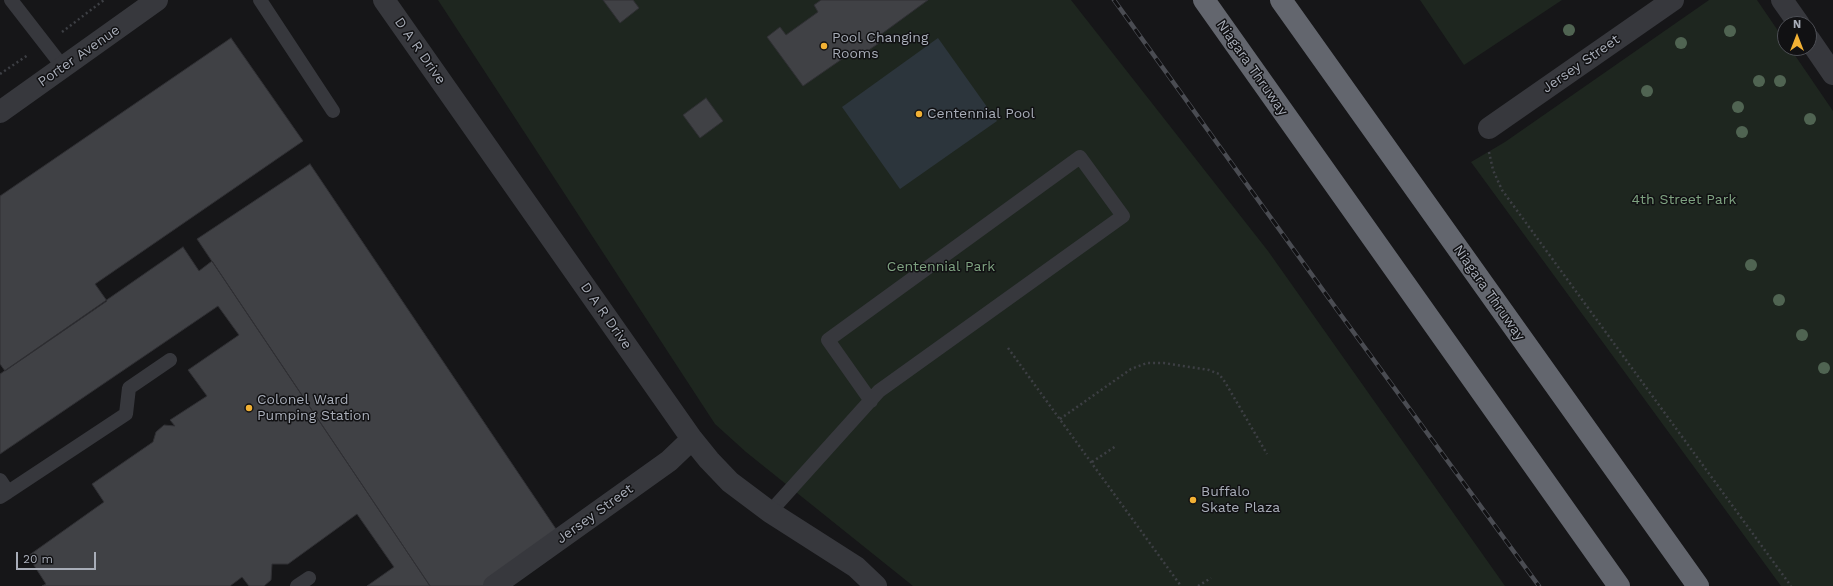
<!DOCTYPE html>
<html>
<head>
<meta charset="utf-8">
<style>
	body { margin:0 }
	#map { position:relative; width:1833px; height:586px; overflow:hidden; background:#161618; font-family:"Work Sans",sans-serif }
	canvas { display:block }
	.north { position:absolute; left:1777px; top:16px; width:40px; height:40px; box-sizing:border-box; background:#111113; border:1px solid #4d4f55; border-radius:50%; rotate:0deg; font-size:11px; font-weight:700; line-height:16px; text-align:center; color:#a8adb8 }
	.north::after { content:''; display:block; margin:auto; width:14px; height:18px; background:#f2b134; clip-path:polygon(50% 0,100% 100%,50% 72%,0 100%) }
	.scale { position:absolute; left:16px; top:552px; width:80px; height:18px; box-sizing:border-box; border:2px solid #a8adb8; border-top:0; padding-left:5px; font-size:12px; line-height:14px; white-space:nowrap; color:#a8adb8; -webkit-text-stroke:3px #111113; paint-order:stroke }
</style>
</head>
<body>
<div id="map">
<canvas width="1833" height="586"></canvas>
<div class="north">N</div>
<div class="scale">20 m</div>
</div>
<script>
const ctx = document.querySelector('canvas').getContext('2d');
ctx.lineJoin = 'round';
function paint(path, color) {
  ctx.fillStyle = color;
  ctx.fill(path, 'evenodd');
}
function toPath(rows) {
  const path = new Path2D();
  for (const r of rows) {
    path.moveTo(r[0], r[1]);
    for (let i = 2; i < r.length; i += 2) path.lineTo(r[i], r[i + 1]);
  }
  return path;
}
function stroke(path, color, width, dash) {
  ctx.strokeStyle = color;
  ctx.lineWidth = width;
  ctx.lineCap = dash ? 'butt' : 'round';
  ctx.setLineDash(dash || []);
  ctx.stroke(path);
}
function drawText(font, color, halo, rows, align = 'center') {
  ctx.font = font + ' "Work Sans",sans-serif';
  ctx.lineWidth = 3;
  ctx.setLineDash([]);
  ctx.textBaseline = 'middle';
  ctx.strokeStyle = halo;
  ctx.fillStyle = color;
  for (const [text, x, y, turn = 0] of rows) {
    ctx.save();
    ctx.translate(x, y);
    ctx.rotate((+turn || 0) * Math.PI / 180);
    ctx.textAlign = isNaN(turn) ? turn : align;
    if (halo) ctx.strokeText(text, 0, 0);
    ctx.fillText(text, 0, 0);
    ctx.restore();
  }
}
paint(toPath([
	[438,0,1071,0,1268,251,1505,586,913,586,746,452,715,424],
	[1420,0,1562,0,1464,65],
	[1709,0,1757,0,1785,41,1785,48,1790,48,1833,111,1833,586,1781,586,1471,162,1505,142]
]), '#1e261f');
paint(toPath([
	[938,38,997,121,900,189,842,107]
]), '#2c353c');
const building = toPath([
	[603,0,633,0,639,8,620,23,603,0],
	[821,0,928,0,876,38,879,43,860,56,855,50,803,86,767,37,780,27,786,35,818,12,814,5,821,0],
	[231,38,303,141,95,284,107,301,5,371,0,364,0,196,231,38],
	[706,98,723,121,700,138,683,115,706,98],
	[310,164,560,535,483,586,430,586,197,239,310,164],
	[183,247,199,271,212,261,430,586,367,586,394,567,357,514,288,564,272,564,271,580,264,586,249,586,242,577,230,586,42,586,46,584,28,556,104,502,92,484,153,442,156,432,164,425,175,426,170,420,207,396,188,370,239,335,218,306,0,454,0,374,183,247]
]);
paint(building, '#404145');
stroke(building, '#303034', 1);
stroke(toPath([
	[62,32,104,0],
	[0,74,28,55],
	[1489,152,1493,170,1502,190,1791,586],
	[1008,348,1181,586],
	[1060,419,1131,369,1147,363,1164,363,1209,370,1219,374,1225,382,1267,454],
	[1092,462,1116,446],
	[1198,586,1211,578]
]), '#3d3f44', 2.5, [2, 3]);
stroke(toPath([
	[11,0,63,67],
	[260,0,333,111],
	[0,480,8,492,0,497],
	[8,492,126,414,129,388,170,360],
	[770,512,879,391,1123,216,1080,157,828,340,871,401],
	[297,586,309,578]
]), '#37383d', 14);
stroke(toPath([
	[384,0,692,439,709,460,730,482,770,512,856,567,876,586],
	[1782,0,1799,24],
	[1809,39,1833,74],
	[0,112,157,0],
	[1489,128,1673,0],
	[494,586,669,461,692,439]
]), '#37383d', 22);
stroke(toPath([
	[1204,0,1619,586],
	[1281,0,1698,586]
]), '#63666e', 22);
const rail = toPath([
	[1114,0,1338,311,1539,586]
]);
stroke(rail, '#4a4c52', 4.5);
stroke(rail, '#111113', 3, [9]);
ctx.fillStyle = '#506452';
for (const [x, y] of [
	[1569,30],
	[1730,31],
	[1681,43],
	[1759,81],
	[1780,81],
	[1647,91],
	[1738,107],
	[1810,119],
	[1742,132],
	[1751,265],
	[1779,300],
	[1802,335],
	[1824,368]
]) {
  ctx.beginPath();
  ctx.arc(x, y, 6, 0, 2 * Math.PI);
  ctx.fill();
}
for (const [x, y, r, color] of [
	[824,46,4,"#f2b134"],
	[919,114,4,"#f2b134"],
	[249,408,4,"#f2b134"],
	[1193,500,4,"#f2b134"]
]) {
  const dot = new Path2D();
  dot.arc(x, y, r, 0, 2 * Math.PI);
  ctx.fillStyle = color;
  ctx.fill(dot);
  stroke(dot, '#111113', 1.5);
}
drawText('14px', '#a8adb8', '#111113', [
	["Pool Changing",832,38],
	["Rooms",832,54],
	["Centennial Pool",927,114],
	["Colonel Ward",257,400],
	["Pumping Station",257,416],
	["Buffalo",1201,492],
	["Skate Plaza",1201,508]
], 'left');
drawText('14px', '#a8adb8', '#111113', [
	["D A R Drive",420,51,55],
	["Porter Avenue",79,56,-35],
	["Jersey Street",1581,64,-35],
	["Niagara Thruway",1252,68,55],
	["Niagara Thruway",1489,293,55],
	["D A R Drive",606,316,55],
	["Jersey Street",595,514,-36]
]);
drawText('14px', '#7fa381', '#111113', [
	["4th Street Park",1684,200],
	["Centennial Park",941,267]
]);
</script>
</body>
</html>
